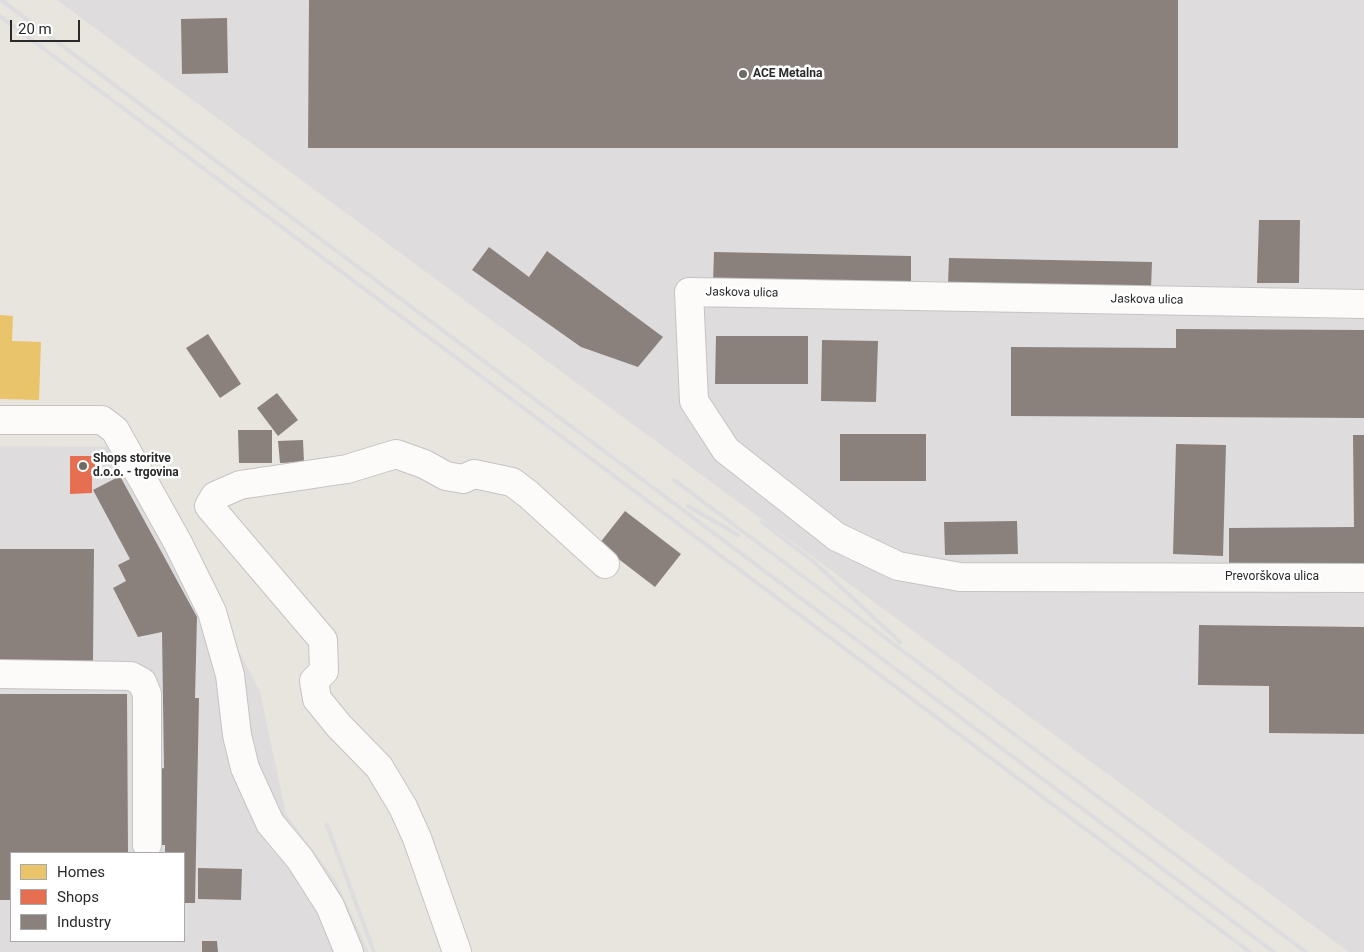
<!DOCTYPE html>
<html>
<head>
<meta charset="utf-8">
<style>
	body { margin:0 }
	#map { position:relative; width:1364px; height:952px; overflow:hidden; background:#e8e5de; font-family:Roboto,sans-serif }
	canvas { display:block }
	.legend { position:absolute; left:10px; top:852px; width:175px; height:90px; box-sizing:border-box; background:#fff; border:1px solid #a9a9a9; margin:0; padding:6px 9px; list-style:none; font-size:15px; color:#292929 }
	.legend li { display:flex; align-items:center; gap:10px; height:25px }
	.legend b { width:25px; border:1px solid #a9a9a9 }
	.scale { position:absolute; left:10px; top:20px; width:70px; height:22px; box-sizing:border-box; border:2px solid #292929; border-top:0; padding-left:6px; font-size:15px; line-height:18px; white-space:nowrap; color:#292929; -webkit-text-stroke:4px #fff; paint-order:stroke }
</style>
</head>
<body>
<div id="map">
<canvas width="1364" height="952"></canvas>
<ul class="legend">
<li><b style="height:14px;background:#e9c46a"></b>Homes</li>
<li><b style="height:14px;background:#e76f51"></b>Shops</li>
<li><b style="height:14px;background:#8a817c"></b>Industry</li>
</ul>
<div class="scale">20 m</div>
</div>
<script>
const ctx = document.querySelector('canvas').getContext('2d');
ctx.lineJoin = 'round';
function paint(path, color) {
  ctx.fillStyle = color;
  ctx.fill(path, 'evenodd');
}
function toPath(rows) {
  const path = new Path2D();
  for (const r of rows) {
    path.moveTo(r[0], r[1]);
    for (let i = 2; i < r.length; i += 2) path.lineTo(r[i], r[i + 1]);
  }
  return path;
}
function stroke(path, color, width, dash) {
  ctx.strokeStyle = color;
  ctx.lineWidth = width;
  ctx.lineCap = dash ? 'butt' : 'round';
  ctx.setLineDash(dash || []);
  ctx.stroke(path);
}
function drawText(font, color, halo, rows, align = 'center') {
  ctx.font = font + ' Roboto,sans-serif';
  ctx.lineWidth = 5;
  ctx.setLineDash([]);
  ctx.textBaseline = 'middle';
  ctx.strokeStyle = halo;
  ctx.fillStyle = color;
  for (const [text, x, y, turn = 0] of rows) {
    ctx.save();
    ctx.translate(x, y);
    ctx.rotate((+turn || 0) * Math.PI / 180);
    ctx.textAlign = isNaN(turn) ? turn : align;
    if (halo) ctx.strokeText(text, 0, 0);
    ctx.fillText(text, 0, 0);
    ctx.restore();
  }
}
paint(toPath([
	[57,0,1364,0,1364,952,1349,952],
	[0,446,113,447,214,602,260,692,286,814,336,881,369,952,0,952],
	[11,853,184,853,184,941,11,941]
]), '#dfdcdd');
paint(toPath([
	[0,315,13,316,12,341,41,342,39,400,0,399]
]), '#e9c46a');
paint(toPath([
	[70,456,95,456,96,475,92,475,92,493,70,494]
]), '#e76f51');
paint(toPath([
	[309,0,1178,0,1178,148,308,148],
	[227,18,228,73,182,74,181,19],
	[1259,220,1300,220,1299,283,1257,283],
	[489,247,529,277,547,251,663,337,638,367,581,347,472,270],
	[714,252,911,256,911,286,713,283],
	[949,258,1152,262,1151,288,948,284],
	[1176,329,1364,330,1364,418,1011,416,1011,347,1176,348],
	[208,334,241,384,220,398,186,348],
	[716,336,808,336,808,384,715,384],
	[822,340,878,341,876,402,821,401],
	[277,393,298,420,278,436,257,408],
	[238,430,272,430,272,463,239,463],
	[840,434,926,434,926,481,840,481],
	[1353,435,1364,435,1364,568,1229,569,1229,528,1354,527],
	[303,440,304,462,280,463,278,441],
	[1176,444,1226,445,1223,556,1173,554],
	[120,476,197,617,195,698,199,698,195,903,184,903,184,853,165,853,165,845,160,845,159,769,164,768,162,632,138,637,113,588,126,581,118,565,130,559,93,490],
	[625,511,681,554,655,587,599,544],
	[1017,521,1018,554,945,555,944,522],
	[0,549,94,549,93,662,0,661],
	[1199,625,1364,627,1364,734,1269,733,1269,686,1198,685],
	[0,694,127,694,128,853,11,853,11,900,0,900],
	[198,868,242,869,241,900,198,899],
	[202,941,217,941,218,952,202,952]
]), '#8a817c');
const minor = toPath([
	[1364,304,689,292,694,401,726,450,837,537,898,566,960,577,1364,578],
	[0,420,102,420,115,430,178,543,212,612,230,675,237,735,245,768,270,823,300,859,330,906,349,952],
	[0,674,131,676,142,682,147,694,147,845],
	[457,952,417,838,403,807,379,767,339,726,317,699,314,681,324,671,323,640,209,506,215,496,240,485,347,469,396,454,424,464,446,476,463,479,474,474,512,482,528,494,605,564]
]);
stroke(minor, '#c5c4c4', 30);
stroke(minor, '#fcfbfa', 28);
stroke(toPath([
	[1,0,1274,952],
	[0,16,1250,952],
	[674,480,1306,952],
	[688,506,738,535],
	[762,522,814,562,900,642],
	[327,825,374,952]
]), '#dddcde', 4);
for (const [x, y, r, color] of [
	[743,74,5,"#6c6b68"],
	[83,466,5,"#6c6b68"]
]) {
  const dot = new Path2D();
  dot.arc(x, y, r, 0, 2 * Math.PI);
  ctx.fillStyle = color;
  ctx.fill(dot);
  stroke(dot, '#fff', 2);
}
drawText('bold 12px', '#292929', '#fff', [
	["ACE Metalna",753,74],
	["Shops storitve",93,459],
	["d.o.o. - trgovina",93,473]
], 'left');
drawText('12px', '#292929', '#fff', [
	["Jaskova ulica",742,293,1],
	["Jaskova ulica",1147,300,1],
	["Prevorškova ulica",1272,577]
]);
</script>
</body>
</html>
